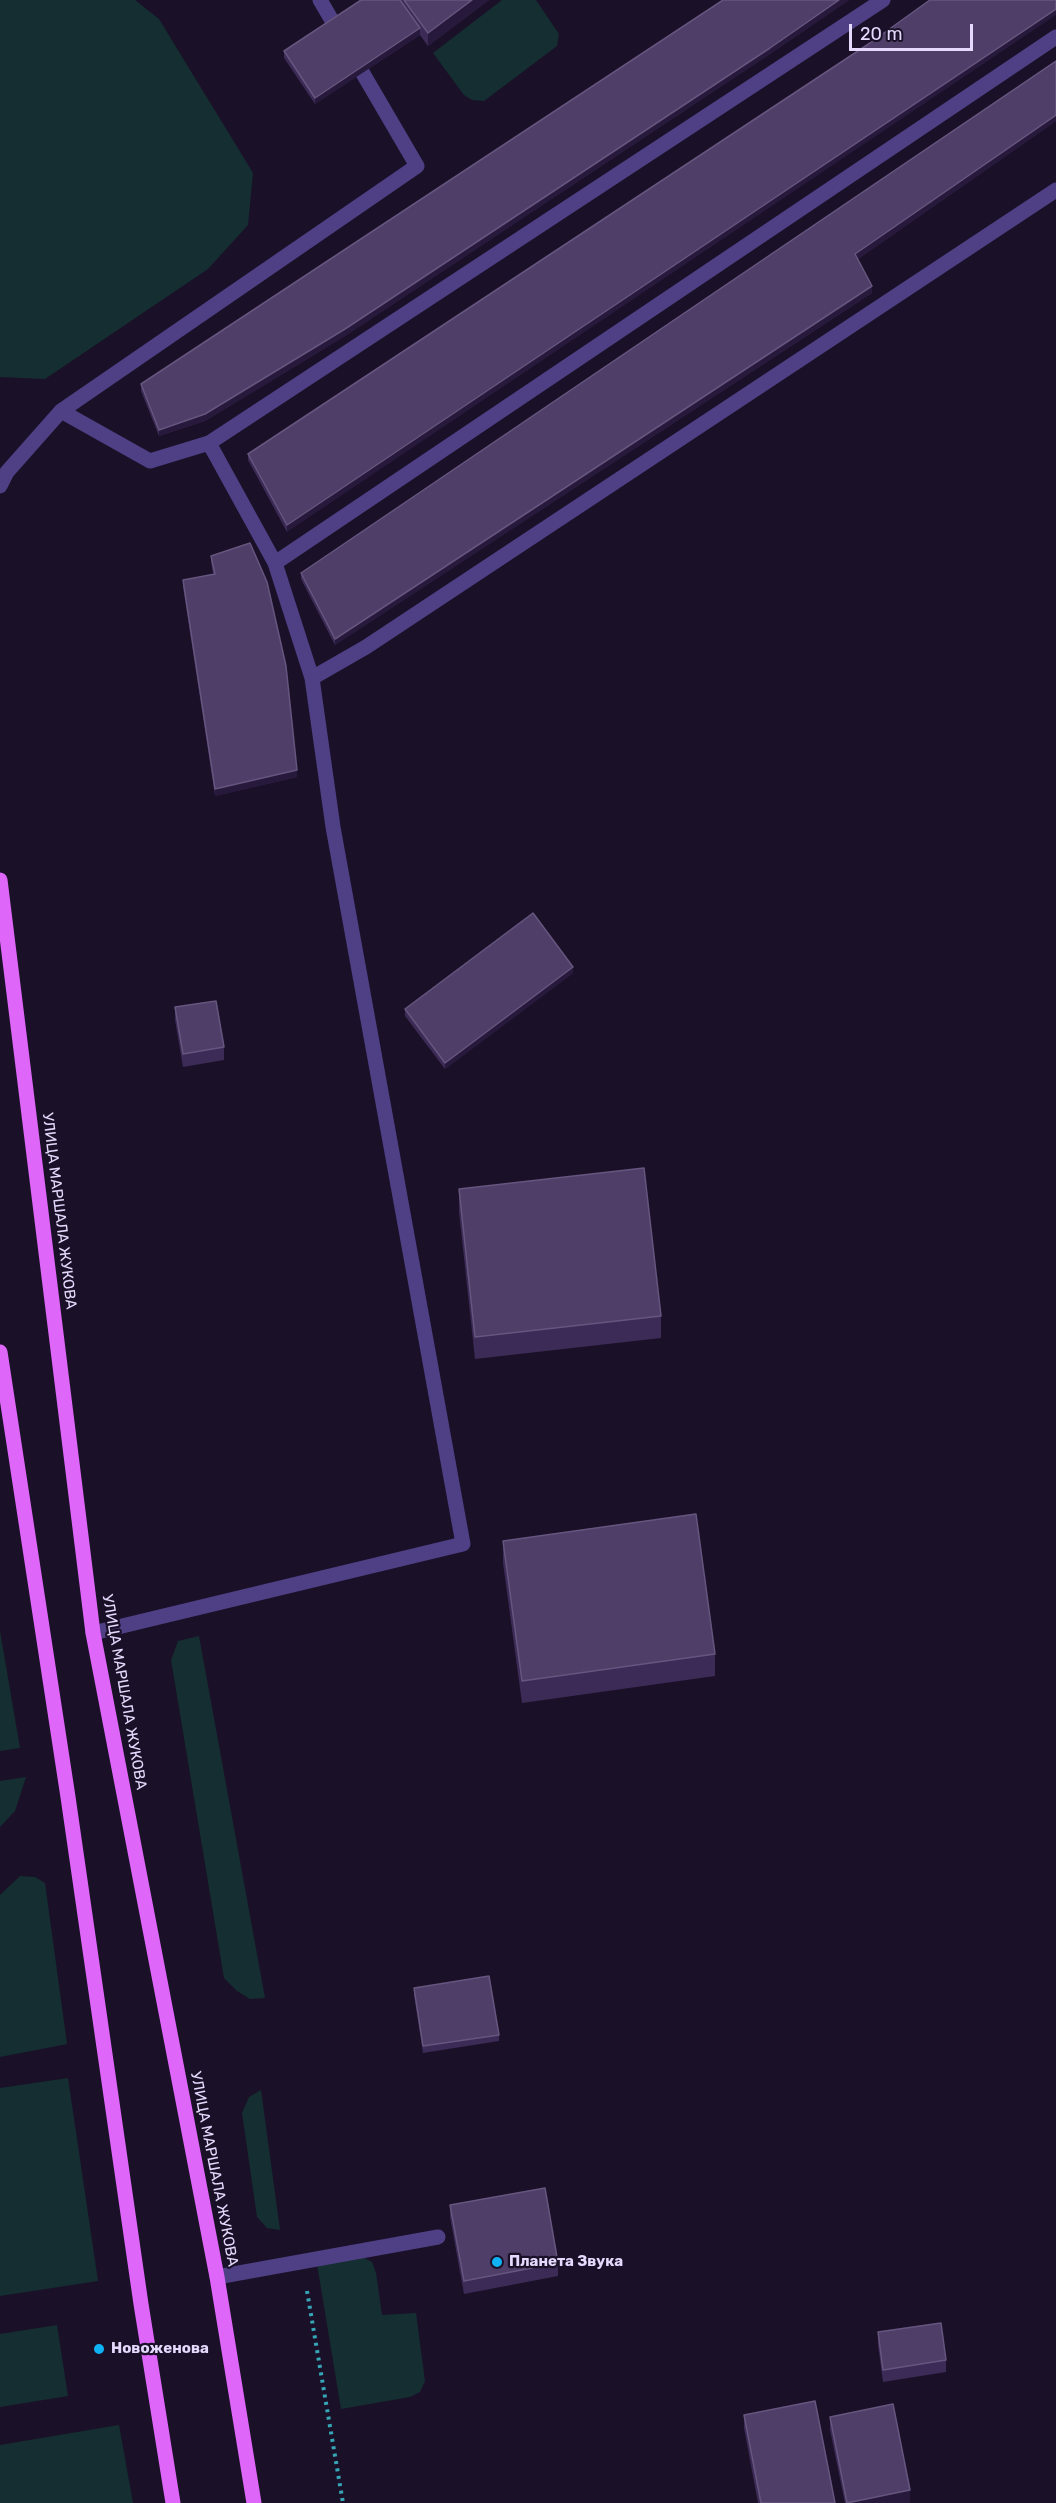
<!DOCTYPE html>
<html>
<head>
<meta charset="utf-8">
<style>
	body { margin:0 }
	#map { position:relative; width:1056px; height:2503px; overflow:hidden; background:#1a1128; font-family:Rubik,sans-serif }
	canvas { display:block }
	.scale { position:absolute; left:849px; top:24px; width:124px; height:27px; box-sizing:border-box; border:3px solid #e5dafd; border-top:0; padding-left:8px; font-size:18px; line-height:21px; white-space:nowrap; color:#e5dafd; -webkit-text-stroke:4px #1a1128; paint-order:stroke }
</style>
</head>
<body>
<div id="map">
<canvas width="1056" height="2503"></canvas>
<div class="scale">20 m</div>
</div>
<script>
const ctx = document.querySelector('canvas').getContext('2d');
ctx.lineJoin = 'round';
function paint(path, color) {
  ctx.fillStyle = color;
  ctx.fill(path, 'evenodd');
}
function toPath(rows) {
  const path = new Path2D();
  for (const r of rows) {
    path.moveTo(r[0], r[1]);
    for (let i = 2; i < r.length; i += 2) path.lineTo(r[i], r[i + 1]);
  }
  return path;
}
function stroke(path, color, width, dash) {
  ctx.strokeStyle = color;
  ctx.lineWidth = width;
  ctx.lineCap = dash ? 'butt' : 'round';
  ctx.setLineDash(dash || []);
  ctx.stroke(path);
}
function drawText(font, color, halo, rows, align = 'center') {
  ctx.font = font + ' Rubik,sans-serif';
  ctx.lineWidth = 4.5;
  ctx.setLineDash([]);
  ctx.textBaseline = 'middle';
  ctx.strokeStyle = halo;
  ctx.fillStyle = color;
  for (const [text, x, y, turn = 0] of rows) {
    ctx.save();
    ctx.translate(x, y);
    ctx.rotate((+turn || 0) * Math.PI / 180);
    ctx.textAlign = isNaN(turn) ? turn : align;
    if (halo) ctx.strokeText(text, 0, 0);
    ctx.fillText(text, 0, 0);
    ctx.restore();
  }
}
paint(toPath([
	[0,0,135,0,159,19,253,173,248,225,208,269,45,379,0,377],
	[502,0,536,0,559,34,557,46,484,101,472,100,464,95,433,53],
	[0,1631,20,1748,0,1751],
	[199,1636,265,1998,250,1999,237,1991,224,1978,171,1660,178,1641],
	[26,1777,15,1811,0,1827,0,1781],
	[20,1876,35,1877,45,1883,67,2044,0,2057,0,1895],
	[68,2078,98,2281,0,2296,0,2088],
	[261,2090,280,2230,267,2228,257,2217,242,2113,249,2097],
	[361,2256,372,2262,376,2273,382,2315,416,2313,425,2381,420,2392,410,2397,341,2409,317,2264],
	[57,2325,68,2396,0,2407,0,2334],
	[119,2425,133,2503,0,2503,0,2445]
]), '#152e32');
stroke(toPath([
	[307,2291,343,2503]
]), '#36a5b6', 4, [3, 4.5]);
stroke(toPath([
	[61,411,150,461,209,443],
	[0,486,7,472,61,411,417,166,320,0],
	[275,563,209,443,883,0],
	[312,678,366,647,1056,190],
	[93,1633,463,1544,333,827,312,678,275,563,1056,37],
	[217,2277,438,2237]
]), '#4f3f85', 15);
stroke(toPath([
	[0,880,93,1633,217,2277,254,2503],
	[0,1352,68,1797,141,2304,173,2503]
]), '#de66f9', 15);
paint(toPath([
	[361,0,489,0,428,46,420,35,315,104,284,58,284,51],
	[723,0,849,0,770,54,345,336,205,421,159,436,141,391,141,384],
	[870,43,287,532,248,460,248,454],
	[1056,61,1056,121,858,259,872,293,335,645,301,579,301,573],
	[211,556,297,777,215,796,183,587,183,580,213,574,211,562],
	[573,973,445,1069,405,1016,405,1009],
	[175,1007,224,1047,224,1060,183,1067,175,1020],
	[459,1189,661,1316,661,1338,475,1359,459,1212],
	[503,1541,715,1654,715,1676,522,1703,503,1563],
	[414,1988,499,2035,499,2041,423,2053,414,1995],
	[450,2205,558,2263,558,2276,464,2294,450,2217],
	[878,2332,946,2360,946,2372,883,2382,878,2345],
	[744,2415,835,2503,758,2503,744,2428],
	[830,2417,910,2502,907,2503,845,2503,830,2430]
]), '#3c2b56');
paint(toPath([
	[472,0,489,0,428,46,428,33],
	[839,0,849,0,770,54,345,336,205,421,159,436,159,430],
	[1056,9,1056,15,287,532,287,525],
	[420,28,420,35,315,104,315,98],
	[1056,115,1056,121,855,261,855,254],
	[872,286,872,293,335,645,335,639],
	[297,770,297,777,215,796,215,789],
	[573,967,573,973,445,1069,445,1063],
	[910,2490,910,2502,907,2503,847,2503]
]), '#27193c');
const building = toPath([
	[361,0,400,0,420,28,315,98,284,51,361,0],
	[404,0,472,0,428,33,404,0],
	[723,0,839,0,770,48,345,329,205,414,159,430,141,384,723,0],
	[930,0,1056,0,1056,9,287,525,248,454,870,43,930,0],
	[1056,61,1056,115,855,254,872,286,335,639,301,573,1056,61],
	[250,543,267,582,286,666,297,770,215,789,183,580,215,574,211,556,250,543],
	[533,913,573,967,445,1063,405,1009,533,913],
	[216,1001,224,1047,183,1054,175,1007,216,1001],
	[644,1168,661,1316,475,1337,459,1189,644,1168],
	[696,1514,715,1654,522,1681,503,1541,696,1514],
	[489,1976,499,2035,423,2046,414,1988,489,1976],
	[545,2188,558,2263,464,2281,450,2205,545,2188],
	[941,2323,946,2360,883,2370,878,2332,941,2323],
	[815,2401,835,2503,761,2503,744,2415,815,2401],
	[893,2404,910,2490,847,2503,830,2417,893,2404]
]);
paint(building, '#4e3e68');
stroke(building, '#66567f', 1.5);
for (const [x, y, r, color] of [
	[497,2262,6,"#0fb2f5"],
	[99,2349,6,"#0fb2f5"]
]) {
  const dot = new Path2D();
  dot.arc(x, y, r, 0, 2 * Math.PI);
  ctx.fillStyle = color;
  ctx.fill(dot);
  stroke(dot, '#1a1128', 2);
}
drawText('15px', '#e5dafd', '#1a1128', [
	["УЛИЦА МАРШАЛА ЖУКОВА",59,1211,83],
	["УЛИЦА МАРШАЛА ЖУКОВА",124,1692,80],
	["УЛИЦА МАРШАЛА ЖУКОВА",214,2169,79]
]);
drawText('bold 15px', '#e5dafd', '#1a1128', [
	["Планета Звука",509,2262],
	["Новоженова",111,2349]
], 'left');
</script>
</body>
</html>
